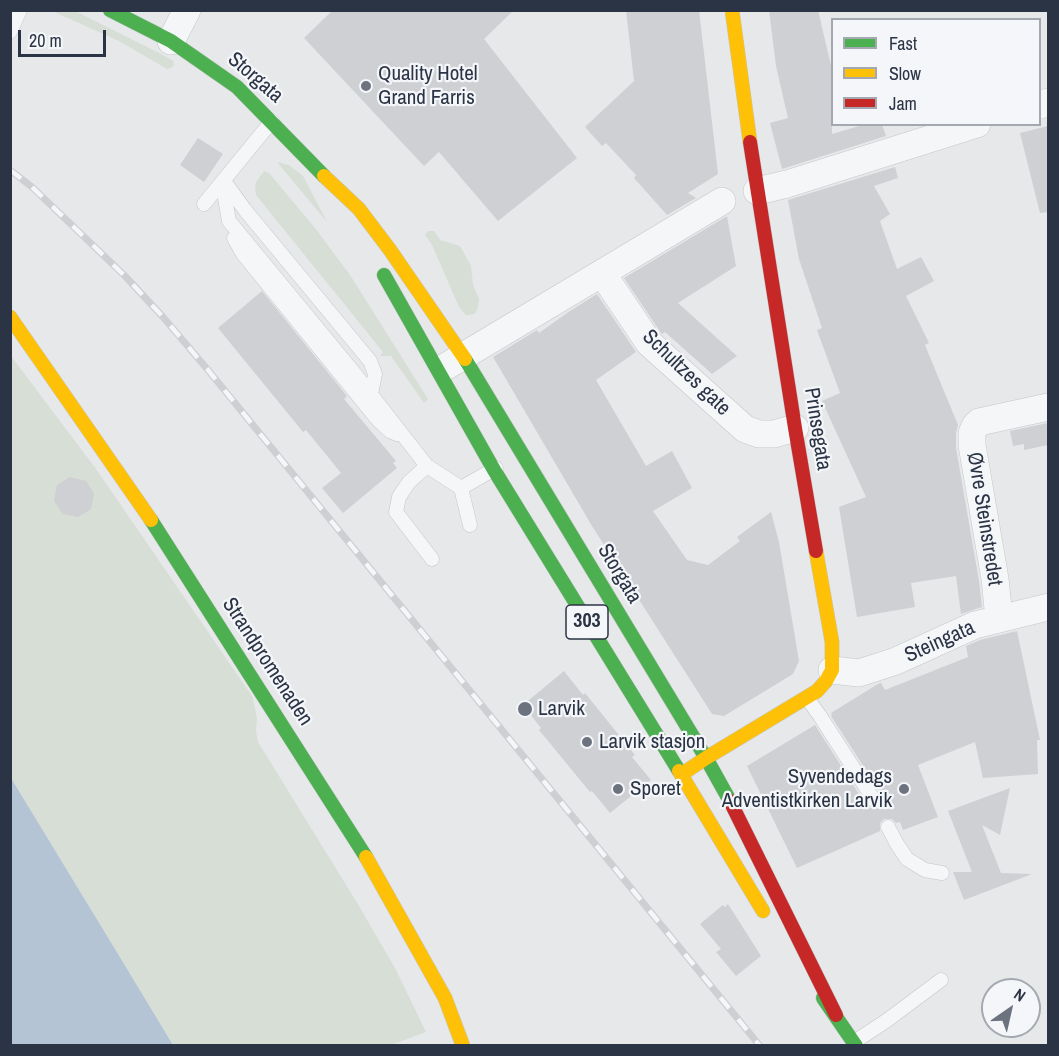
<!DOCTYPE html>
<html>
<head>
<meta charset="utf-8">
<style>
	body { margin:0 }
	#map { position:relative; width:1059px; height:1056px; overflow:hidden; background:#e6e8ea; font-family:"Archivo Narrow",sans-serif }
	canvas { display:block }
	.frame { position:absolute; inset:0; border:12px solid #2b3445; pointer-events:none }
	.legend { position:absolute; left:831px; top:18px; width:210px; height:108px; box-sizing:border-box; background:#f4f6f9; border:2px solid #a4a8b1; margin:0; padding:8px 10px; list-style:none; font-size:18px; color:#2b3445 }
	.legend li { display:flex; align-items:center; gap:12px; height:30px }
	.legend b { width:30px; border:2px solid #a4a8b1 }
	.north { position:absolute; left:981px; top:978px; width:60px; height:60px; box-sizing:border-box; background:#f4f6f9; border:2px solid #a4a8b1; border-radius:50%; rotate:34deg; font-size:16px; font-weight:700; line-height:24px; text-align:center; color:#2b3445 }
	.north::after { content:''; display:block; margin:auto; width:21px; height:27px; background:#6c737f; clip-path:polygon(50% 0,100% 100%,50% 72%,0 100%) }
	.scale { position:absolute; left:18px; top:30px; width:88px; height:27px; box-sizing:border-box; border:3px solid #2b3445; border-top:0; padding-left:8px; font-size:18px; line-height:21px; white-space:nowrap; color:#2b3445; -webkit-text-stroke:4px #f4f6f9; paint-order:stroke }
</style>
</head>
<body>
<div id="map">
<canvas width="1059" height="1056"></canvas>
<div class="frame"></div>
<ul class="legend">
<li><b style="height:8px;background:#4caf50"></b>Fast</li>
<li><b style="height:8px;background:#ffc107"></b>Slow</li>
<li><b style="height:8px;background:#c62828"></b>Jam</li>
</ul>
<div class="north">N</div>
<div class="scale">20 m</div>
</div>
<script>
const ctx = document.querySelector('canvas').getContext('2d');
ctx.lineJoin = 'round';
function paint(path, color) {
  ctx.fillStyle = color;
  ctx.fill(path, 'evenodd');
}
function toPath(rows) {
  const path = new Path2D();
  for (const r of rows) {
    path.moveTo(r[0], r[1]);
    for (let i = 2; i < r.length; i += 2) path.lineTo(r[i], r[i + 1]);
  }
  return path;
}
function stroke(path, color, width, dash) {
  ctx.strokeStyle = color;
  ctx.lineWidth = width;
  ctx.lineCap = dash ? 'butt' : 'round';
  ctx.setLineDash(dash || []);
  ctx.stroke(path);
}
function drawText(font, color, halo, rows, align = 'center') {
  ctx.font = font + ' "Archivo Narrow",sans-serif';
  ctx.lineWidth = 4.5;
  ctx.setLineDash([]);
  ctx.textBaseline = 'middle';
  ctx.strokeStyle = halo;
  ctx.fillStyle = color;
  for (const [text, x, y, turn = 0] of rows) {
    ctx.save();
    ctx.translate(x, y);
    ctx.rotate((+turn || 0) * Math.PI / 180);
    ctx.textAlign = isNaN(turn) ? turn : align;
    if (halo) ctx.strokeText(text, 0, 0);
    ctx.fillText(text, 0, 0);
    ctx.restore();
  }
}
paint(toPath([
	[52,11,75,11,163,55,173,61,174,65,171,68,167,69,119,41],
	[277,162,289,165,303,176,327,222],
	[264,171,269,173,280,186,315,228,350,275,428,399,424,403,391,356,380,356,383,352,256,195,255,186,256,182],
	[428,231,434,231,440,240,460,246,471,266,473,285,479,299,478,307,475,314,466,315,459,307,432,245,425,235],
	[11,356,96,469,252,696,257,718,256,731,258,742,359,906,396,970,426,1032,391,1045,173,1045,11,778]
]), '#d6ded6');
paint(toPath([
	[11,778,118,954,173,1045,11,1045]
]), '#b4c4d5');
paint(toPath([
	[333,10,514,10,484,39,577,158,498,221,439,152,424,166,304,38],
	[626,10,699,10,718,174,688,193,696,198,667,215,634,178,636,175,606,143,602,146,585,127,634,81],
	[769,10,818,10,832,70,832,134,866,124,882,124,886,136,782,169,770,123,788,118,776,66],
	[1048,126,1048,212,1040,213,1020,133],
	[198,138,223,154,204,182,180,165],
	[895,167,898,178,874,186,890,214,880,221,897,269,921,257,934,281,906,296,929,343,925,345,958,425,956,433,956,448,979,581,982,607,961,614,956,576,911,583,915,607,857,617,839,507,866,497,822,401,840,393,817,330,822,328,799,259,788,200],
	[727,216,736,266,678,303,737,356,712,374,665,332,662,334,661,333,624,278],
	[262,291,347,396,344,399,396,461,393,463,397,468,343,513,322,488,341,473,306,430,303,432,218,328],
	[597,294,636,352,596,380,646,466,672,451,692,488,653,511,687,560,708,565,740,541,737,537,771,512,779,542,799,661,793,674,724,716,712,714,592,526,493,357,537,330,539,333,570,311],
	[1048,423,1048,445,1024,450,1024,444,1013,446,1010,431],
	[70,477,86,481,94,494,91,509,78,517,63,514,54,501,57,485],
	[1017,631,1040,740,1037,740,1038,774,983,778,975,742,918,765,938,817,903,830,900,822,896,823,892,819,884,819,880,823,880,831,797,868,747,766,815,725,866,805,870,808,878,808,882,804,882,795,831,716,832,715,831,713,878,684,881,683,885,690,968,657,966,646,980,640],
	[564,671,583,695,585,693,635,755,632,757,651,780,610,813,592,791,590,792,539,730,541,728,523,705],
	[1010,788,1000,835,982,825,1001,873,1032,874,964,900,953,872,972,872,948,811],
	[728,904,761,956,736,976,716,952,721,949,700,924,723,905,725,907]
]), '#ced0d3');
const lane = toPath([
	[10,32,20,10],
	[224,181,225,198,229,221,355,374,427,466,461,488,470,525],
	[224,181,245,210,370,361,375,374,371,394],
	[204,204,272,121],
	[234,238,243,254,378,420,390,431,397,434],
	[427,466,409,482,399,497,396,512,432,559],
	[461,488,496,468],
	[807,698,820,716,874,800],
	[888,827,897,844,907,859,925,870,942,873],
	[854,1042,886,1021,941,980]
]);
const street = toPath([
	[171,41,187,10],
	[1040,105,1048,102],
	[757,191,787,184,977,124],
	[602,273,722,201],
	[445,367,602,273,649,343,745,429,759,434,774,434,795,428],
	[999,618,995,579,972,445,972,433,975,426,979,422,1048,407],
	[832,670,859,673,896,661,975,625,1048,607]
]);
const fast = toPath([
	[110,10,171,41,237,87,324,176],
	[384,275,494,470,679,771],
	[465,359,706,758,730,801],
	[151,520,366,857],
	[823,998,856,1046]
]);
const slow = toPath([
	[732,10,750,142],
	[324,176,359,209,390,250,465,359],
	[10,317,151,520],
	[679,771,763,911],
	[682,774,706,758,817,691,826,681,832,670,832,642,816,551],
	[366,857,445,998,463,1046]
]);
const jam = toPath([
	[750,142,795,428,816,551],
	[730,801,836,1015]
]);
stroke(lane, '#c4c6c8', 15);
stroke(street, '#c4c6c8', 28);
stroke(fast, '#c4c6c8', 15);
stroke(slow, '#c4c6c8', 15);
stroke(jam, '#c4c6c8', 15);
stroke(lane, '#f5f6f7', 14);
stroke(street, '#f5f6f7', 27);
stroke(fast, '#4caf50', 14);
stroke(slow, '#ffc107', 14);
stroke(jam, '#c62828', 14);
const rail = toPath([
	[10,170,32,187,125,276,163,317,208,370,760,1046]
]);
stroke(rail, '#cecfd2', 7);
stroke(rail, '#f4f6f9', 4.5, [14]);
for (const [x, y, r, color] of [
	[366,86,6,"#6c737f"],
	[525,709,8,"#6c737f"],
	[587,742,6,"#6c737f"],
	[618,789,6,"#6c737f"],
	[904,789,6,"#6c737f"]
]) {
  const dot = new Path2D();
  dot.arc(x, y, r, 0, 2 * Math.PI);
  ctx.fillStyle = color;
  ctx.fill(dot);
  stroke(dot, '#f4f6f9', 2);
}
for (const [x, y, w] of [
	[587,622,42]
]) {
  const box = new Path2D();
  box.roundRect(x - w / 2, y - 17, w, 34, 4.5);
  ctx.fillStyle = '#f4f6f9';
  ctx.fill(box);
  stroke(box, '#2b3445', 1.5);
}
drawText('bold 20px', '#2b3445', null, [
	["303",587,622]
]);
drawText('21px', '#2b3445', '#f4f6f9', [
	["Quality Hotel",378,74],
	["Grand Farris",378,98],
	["Larvik",538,709],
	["Larvik stasjon",599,742],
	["Syvendedags",892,777,"right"],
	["Adventistkirken Larvik",892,801,"right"],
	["Sporet",630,789]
], 'left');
drawText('21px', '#2b3445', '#f4f6f9', [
	["Storgata",255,78,41],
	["Schultzes gate",686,373,44],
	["Prinsegata",817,429,81],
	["Øvre Steinstredet",984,519,81],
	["Storgata",619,574,59],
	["Steingata",940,642,-24],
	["Strandpromenaden",267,662,57]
]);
</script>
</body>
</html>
